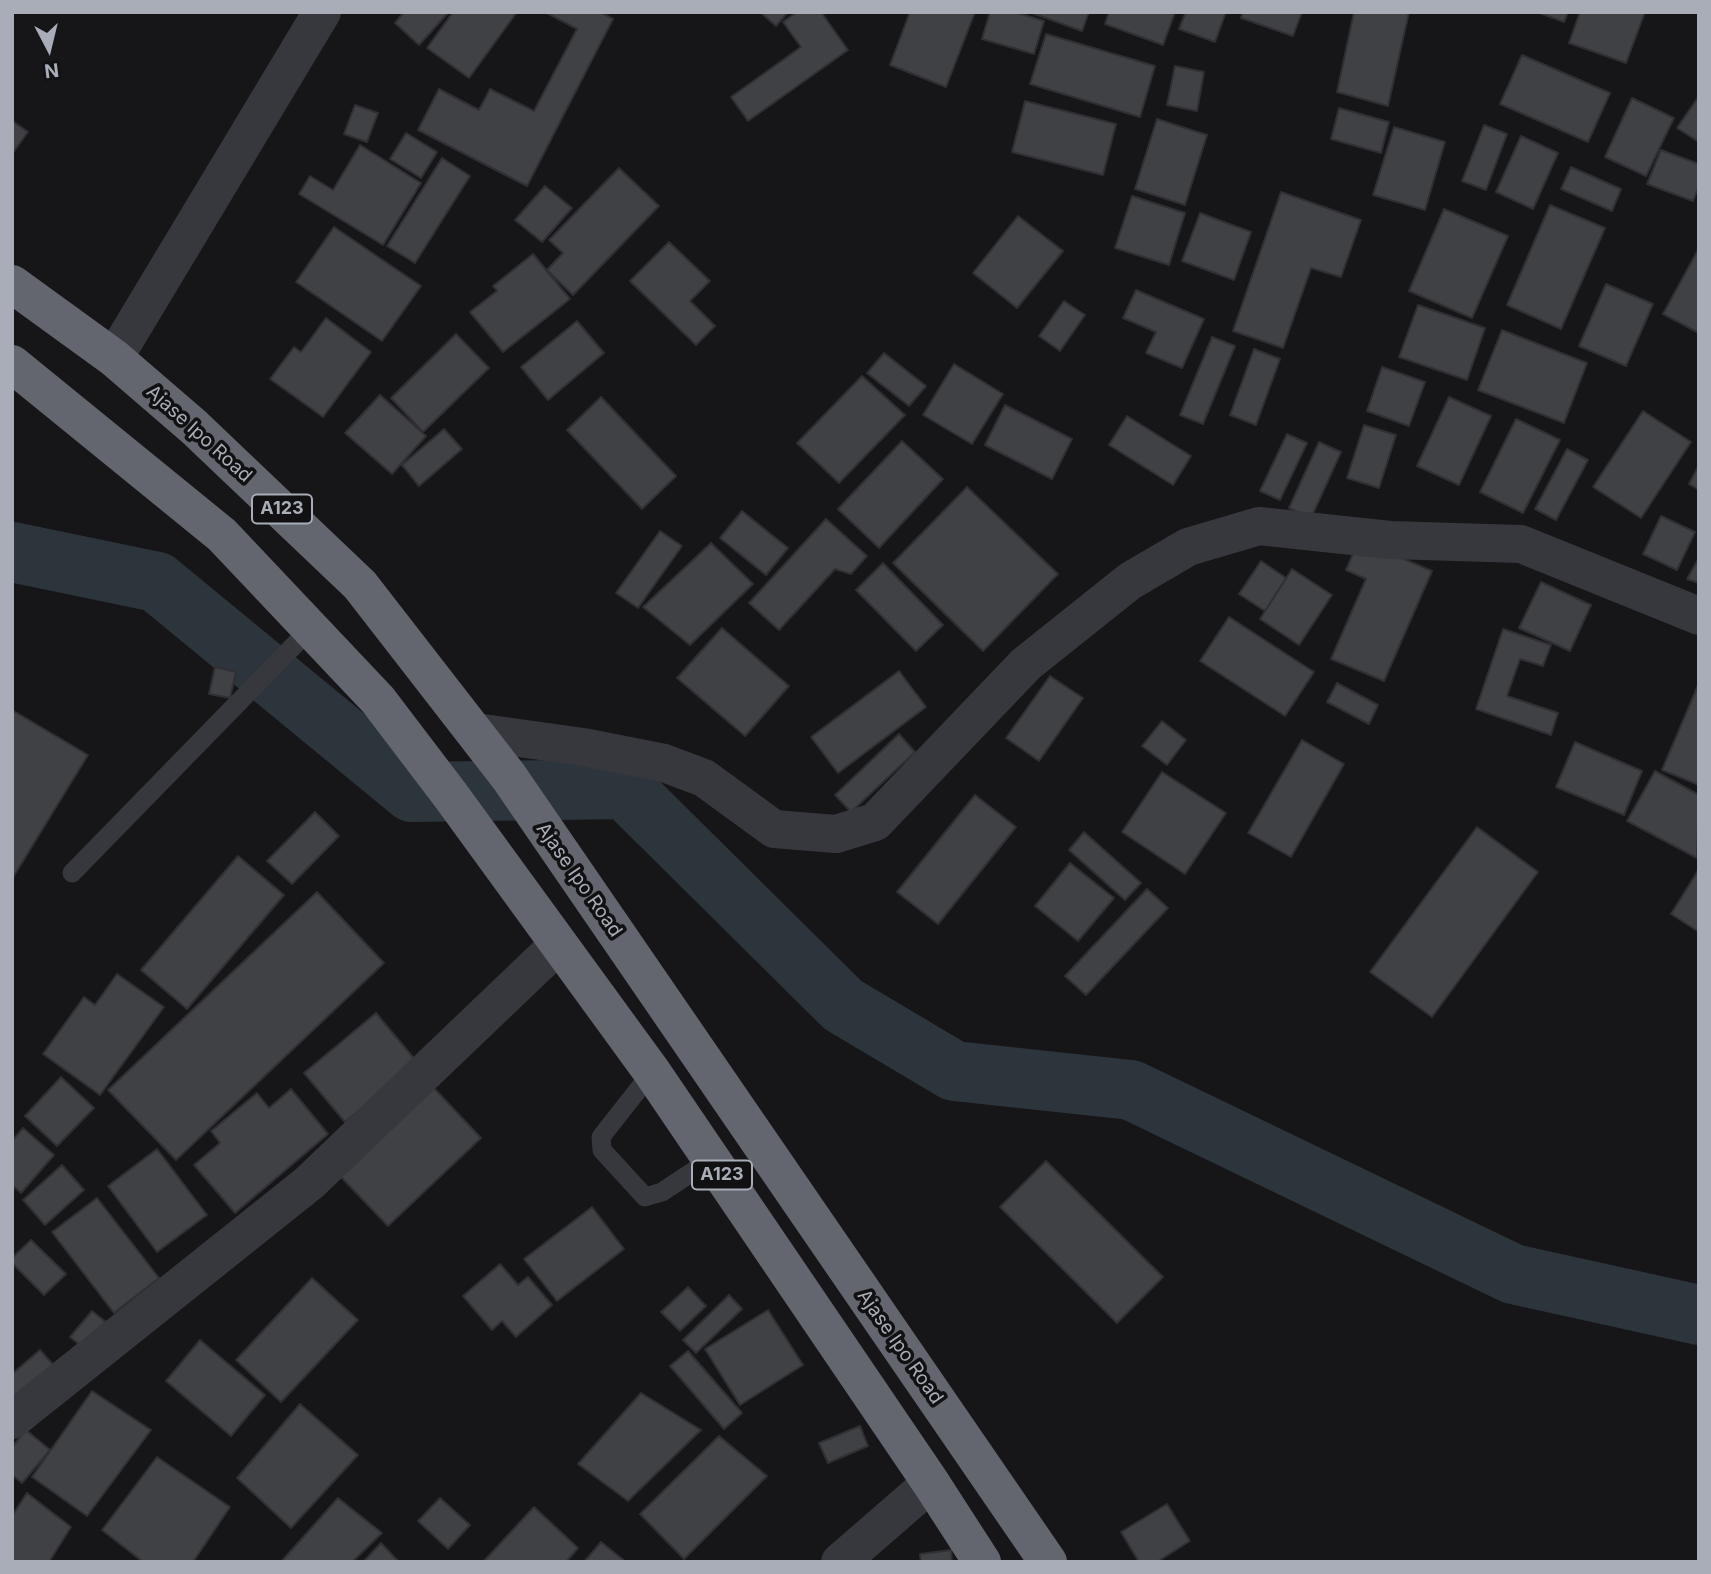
<!DOCTYPE html>
<html>
<head>
<meta charset="utf-8">
<style>
	body { margin:0 }
	#map { position:relative; width:1711px; height:1574px; overflow:hidden; background:#161618; font-family:Inter,sans-serif }
	canvas { display:block }
	.frame { position:absolute; inset:0; border:14px solid #a8adb8; pointer-events:none }
	.north { position:absolute; left:14px; top:14px; width:70px; height:70px; -webkit-text-stroke:5px #111113; paint-order:stroke; rotate:173deg; font-size:19px; font-weight:700; line-height:28px; text-align:center; color:#a8adb8 }
	.north::after { content:''; display:block; margin:auto; width:24px; height:32px; background:#a8adb8; clip-path:polygon(50% 0,100% 100%,50% 72%,0 100%) }
</style>
</head>
<body>
<div id="map">
<canvas width="1711" height="1574"></canvas>
<div class="frame"></div>
<div class="north">N</div>
</div>
<script>
const ctx = document.querySelector('canvas').getContext('2d');
ctx.lineJoin = 'round';
function toPath(rows) {
  const path = new Path2D();
  for (const r of rows) {
    path.moveTo(r[0], r[1]);
    for (let i = 2; i < r.length; i += 2) path.lineTo(r[i], r[i + 1]);
  }
  return path;
}
function stroke(path, color, width, dash) {
  ctx.strokeStyle = color;
  ctx.lineWidth = width;
  ctx.lineCap = dash ? 'butt' : 'round';
  ctx.setLineDash(dash || []);
  ctx.stroke(path);
}
function paint(path, color) {
  ctx.fillStyle = color;
  ctx.fill(path, 'evenodd');
}
function drawText(font, color, halo, rows, align = 'center') {
  ctx.font = font + ' Inter,sans-serif';
  ctx.lineWidth = 7;
  ctx.setLineDash([]);
  ctx.textBaseline = 'middle';
  ctx.strokeStyle = halo;
  ctx.fillStyle = color;
  for (const [text, x, y, turn = 0] of rows) {
    ctx.save();
    ctx.translate(x, y);
    ctx.rotate((+turn || 0) * Math.PI / 180);
    ctx.textAlign = isNaN(turn) ? turn : align;
    if (halo) ctx.strokeText(text, 0, 0);
    ctx.fillText(text, 0, 0);
    ctx.restore();
  }
}
stroke(toPath([
	[12,552,157,582,412,792,625,789,843,1005,954,1071,1131,1090,1513,1274,1699,1315]
]), '#2c353c', 60);
const building = toPath([
	[404,12,445,12,447,14,419,45,395,23,404,12],
	[453,12,517,12,469,78,427,48,453,12],
	[545,12,600,12,613,19,527,186,418,130,439,89,479,110,490,89,534,111,577,29,545,12],
	[760,12,788,12,776,26,760,12],
	[797,12,821,12,848,50,748,121,731,97,801,47,783,22,797,12],
	[910,12,975,12,946,87,890,65,910,12],
	[990,12,1015,12,1044,21,1034,54,982,39,990,12],
	[1029,12,1089,12,1082,31,1029,12],
	[1109,12,1175,12,1163,45,1105,24,1109,12],
	[1186,12,1226,12,1215,42,1179,29,1186,12],
	[1243,12,1302,12,1293,36,1241,18,1243,12],
	[1354,12,1409,12,1388,106,1337,92,1354,12],
	[1537,12,1568,12,1564,22,1537,12],
	[1580,12,1645,12,1626,63,1569,43,1580,12],
	[1046,34,1155,66,1140,117,1030,84,1046,34],
	[1522,55,1610,93,1588,142,1500,104,1522,55],
	[1175,66,1204,72,1197,111,1167,105,1175,66],
	[1699,96,1699,142,1677,128,1699,96],
	[1632,98,1674,118,1646,176,1605,157,1632,98],
	[1025,101,1116,124,1103,175,1012,152,1025,101],
	[355,105,378,113,367,142,344,134,355,105],
	[1339,108,1389,122,1381,153,1331,139,1339,108],
	[1157,119,1207,135,1185,205,1135,189,1157,119],
	[14,122,28,132,12,154,12,124,14,122],
	[1484,125,1507,134,1486,190,1462,181,1484,125],
	[1394,127,1445,142,1425,210,1373,195,1394,127],
	[406,133,437,152,421,178,390,159,406,133],
	[1521,136,1558,153,1533,209,1496,192,1521,136],
	[360,145,421,183,383,245,299,194,310,176,333,190,360,145],
	[1661,150,1699,164,1699,186,1693,201,1647,184,1661,150],
	[442,158,470,176,415,263,387,246,442,158],
	[1571,167,1621,189,1612,211,1561,189,1571,167],
	[619,168,659,206,573,295,547,270,563,253,549,240,619,168],
	[545,186,572,208,542,242,515,220,545,186],
	[1281,192,1361,220,1341,277,1311,268,1283,348,1233,331,1281,192],
	[1132,196,1185,213,1169,265,1115,248,1132,196],
	[1550,205,1605,228,1561,329,1507,305,1550,205],
	[1444,209,1508,236,1472,318,1409,291,1444,209],
	[1200,213,1251,232,1234,280,1182,261,1200,213],
	[1018,216,1063,251,1017,308,973,273,1018,216],
	[334,227,421,286,382,341,296,282,334,227],
	[669,242,710,281,690,301,715,326,696,345,630,281,669,242],
	[1699,248,1699,333,1663,314,1699,248],
	[533,254,570,299,503,352,470,312,497,291,493,286,533,254],
	[1606,284,1653,304,1626,366,1579,346,1606,284],
	[1136,290,1204,319,1182,368,1146,353,1156,332,1123,318,1136,290],
	[1064,301,1085,315,1060,351,1039,336,1064,301],
	[1418,305,1485,328,1467,380,1399,357,1418,305],
	[326,318,371,352,323,417,270,379,294,347,301,352,326,318],
	[577,321,604,353,548,400,521,367,577,321],
	[1502,330,1587,363,1564,423,1478,390,1502,330],
	[456,334,489,368,423,432,391,398,456,334],
	[1212,337,1235,346,1203,424,1180,415,1212,337],
	[1254,349,1280,359,1256,425,1230,415,1254,349],
	[884,353,926,386,909,406,867,373,884,353],
	[954,364,1003,394,972,444,923,415,954,364],
	[1382,367,1425,382,1409,426,1367,411,1382,367],
	[862,376,905,415,839,483,797,443,862,376],
	[380,395,426,436,392,474,345,433,380,395],
	[601,397,676,476,642,509,567,430,601,397],
	[1449,397,1491,416,1459,485,1417,466,1449,397],
	[1005,405,1072,439,1052,479,985,445,1005,405],
	[1643,411,1691,442,1641,518,1593,487,1643,411],
	[1127,416,1191,456,1173,485,1109,445,1127,416],
	[1516,419,1560,440,1523,513,1480,492,1516,419],
	[1364,425,1396,435,1379,488,1347,478,1364,425],
	[444,429,462,449,419,486,402,465,444,429],
	[1287,434,1307,443,1280,500,1260,491,1287,434],
	[902,441,943,479,879,548,838,509,902,441],
	[1319,442,1341,452,1311,518,1289,508,1319,442],
	[1567,449,1588,460,1556,520,1535,509,1567,449],
	[1699,465,1699,490,1689,484,1699,465],
	[967,487,1058,574,983,651,893,563,967,487],
	[742,511,788,548,766,575,720,538,742,511],
	[1661,516,1695,532,1677,570,1643,554,1661,516],
	[826,519,867,556,851,574,835,569,779,630,749,603,826,519],
	[660,531,682,546,638,608,616,593,660,531],
	[1359,540,1432,571,1384,681,1331,659,1366,579,1346,570,1359,540],
	[711,543,753,584,690,645,643,607,711,543],
	[1699,558,1699,583,1687,579,1699,558],
	[1261,561,1286,578,1265,611,1239,594,1261,561],
	[883,563,943,625,916,651,856,590,883,563],
	[1292,569,1332,595,1299,645,1260,619,1292,569],
	[1541,582,1591,605,1570,651,1519,628,1541,582],
	[1229,617,1314,672,1285,716,1200,661,1229,617],
	[722,628,789,686,745,736,677,678,722,628],
	[1503,629,1551,645,1543,666,1520,659,1507,696,1558,713,1551,735,1476,709,1503,629],
	[215,667,236,672,230,698,209,694,215,667],
	[899,671,926,707,838,773,811,737,899,671],
	[1050,676,1083,698,1039,761,1006,738,1050,676],
	[1337,683,1378,705,1369,724,1327,702,1337,683],
	[1699,683,1699,785,1662,770,1699,683],
	[12,710,88,755,12,879,12,710],
	[1162,721,1186,740,1167,765,1142,746,1162,721],
	[899,734,915,752,851,812,835,795,899,734],
	[1302,740,1344,764,1291,857,1248,833,1302,740],
	[1575,742,1642,771,1624,815,1556,787,1575,742],
	[1655,771,1699,795,1697,858,1627,821,1655,771],
	[1162,772,1226,813,1185,874,1122,832,1162,772],
	[975,795,1016,827,938,924,897,892,975,795],
	[315,812,339,836,292,884,267,861,315,812],
	[1477,827,1538,872,1432,1017,1370,972,1477,827],
	[1084,832,1141,883,1125,900,1069,850,1084,832],
	[238,856,284,895,187,1009,141,970,238,856],
	[1070,863,1114,898,1078,941,1035,906,1070,863],
	[1699,869,1699,932,1671,914,1699,869],
	[1147,889,1168,908,1086,995,1065,976,1147,889],
	[317,892,384,963,176,1160,108,1090,317,892],
	[117,974,164,1007,100,1095,43,1054,84,997,95,1005,117,974],
	[376,1013,417,1062,345,1122,304,1073,376,1013],
	[61,1077,94,1108,57,1146,25,1116,61,1077],
	[433,1087,481,1138,388,1226,339,1175,433,1087],
	[291,1089,328,1134,235,1213,194,1165,220,1143,211,1131,257,1093,269,1108,291,1089],
	[23,1128,54,1155,21,1193,12,1185,12,1141,23,1128],
	[157,1149,207,1215,157,1252,108,1186,157,1149],
	[1046,1161,1163,1277,1117,1323,1000,1207,1046,1161],
	[62,1165,84,1190,45,1225,23,1200,62,1165],
	[97,1198,159,1278,114,1313,52,1232,97,1198],
	[592,1207,624,1249,557,1301,524,1259,592,1207],
	[31,1240,66,1274,44,1295,12,1263,12,1258,31,1240],
	[500,1264,518,1285,528,1277,552,1305,516,1337,502,1321,492,1330,463,1296,500,1264],
	[312,1278,358,1320,281,1402,236,1360,312,1278],
	[688,1287,706,1306,680,1331,661,1312,688,1287],
	[729,1295,742,1309,696,1353,683,1340,729,1295],
	[768,1310,803,1365,740,1405,705,1349,768,1310],
	[92,1311,107,1323,85,1349,70,1337,92,1311],
	[200,1340,265,1395,231,1436,166,1381,200,1340],
	[40,1350,57,1369,12,1399,12,1374,40,1350],
	[688,1351,742,1413,724,1429,670,1366,688,1351],
	[92,1391,151,1430,87,1516,32,1477,92,1391],
	[641,1393,701,1430,628,1501,578,1464,641,1393],
	[300,1404,358,1455,291,1528,237,1478,300,1404],
	[860,1426,868,1446,828,1463,819,1443,860,1426],
	[26,1430,50,1450,22,1483,12,1475,12,1447,26,1430],
	[719,1436,767,1476,684,1559,640,1514,719,1436],
	[157,1457,230,1507,193,1562,143,1562,102,1530,157,1457],
	[27,1493,71,1527,49,1562,12,1562,12,1516,27,1493],
	[338,1498,382,1533,352,1562,281,1562,338,1498],
	[440,1498,470,1525,448,1549,418,1521,440,1498],
	[1167,1504,1190,1541,1157,1562,1139,1562,1121,1532,1167,1504],
	[534,1507,578,1548,566,1562,483,1562,534,1507],
	[601,1542,626,1562,584,1562,601,1542],
	[381,1543,399,1562,363,1562,381,1543],
	[951,1550,952,1562,921,1562,920,1554,951,1550]
]);
paint(building, '#404145');
stroke(building, '#303034', 2);
stroke(toPath([
	[72,873,312,627],
	[652,1072,601,1137,602,1150,645,1197,662,1192,712,1159]
]), '#37383d', 19);
stroke(toPath([
	[114,358,322,12],
	[476,732,583,747,664,763,704,778,774,829,836,834,875,822,1026,664,1130,581,1188,547,1259,526,1390,540,1521,544,1699,616],
	[12,1420,309,1183,558,945],
	[840,1562,931,1483]
]), '#37383d', 38);
stroke(toPath([
	[12,284,114,358,194,427,360,585,509,777,1048,1562],
	[12,364,222,535,378,700,451,796,652,1072,931,1483,982,1562]
]), '#63666e', 38);
for (const [x, y, w] of [
	[282,509,60],
	[722,1175,60]
]) {
  const box = new Path2D();
  box.roundRect(x - w / 2, y - 14.5, w, 29, 5);
  ctx.fillStyle = '#111113';
  ctx.fill(box);
  stroke(box, '#a8adb8', 2);
}
drawText('bold 18px', '#a8adb8', null, [
	["A123",282,509],
	["A123",722,1175]
]);
drawText('19px', '#a8adb8', '#111113', [
	["Ajase Ipo Road",199,434,42],
	["Ajase Ipo Road",579,880,55],
	["Ajase Ipo Road",900,1347,55]
]);
</script>
</body>
</html>
